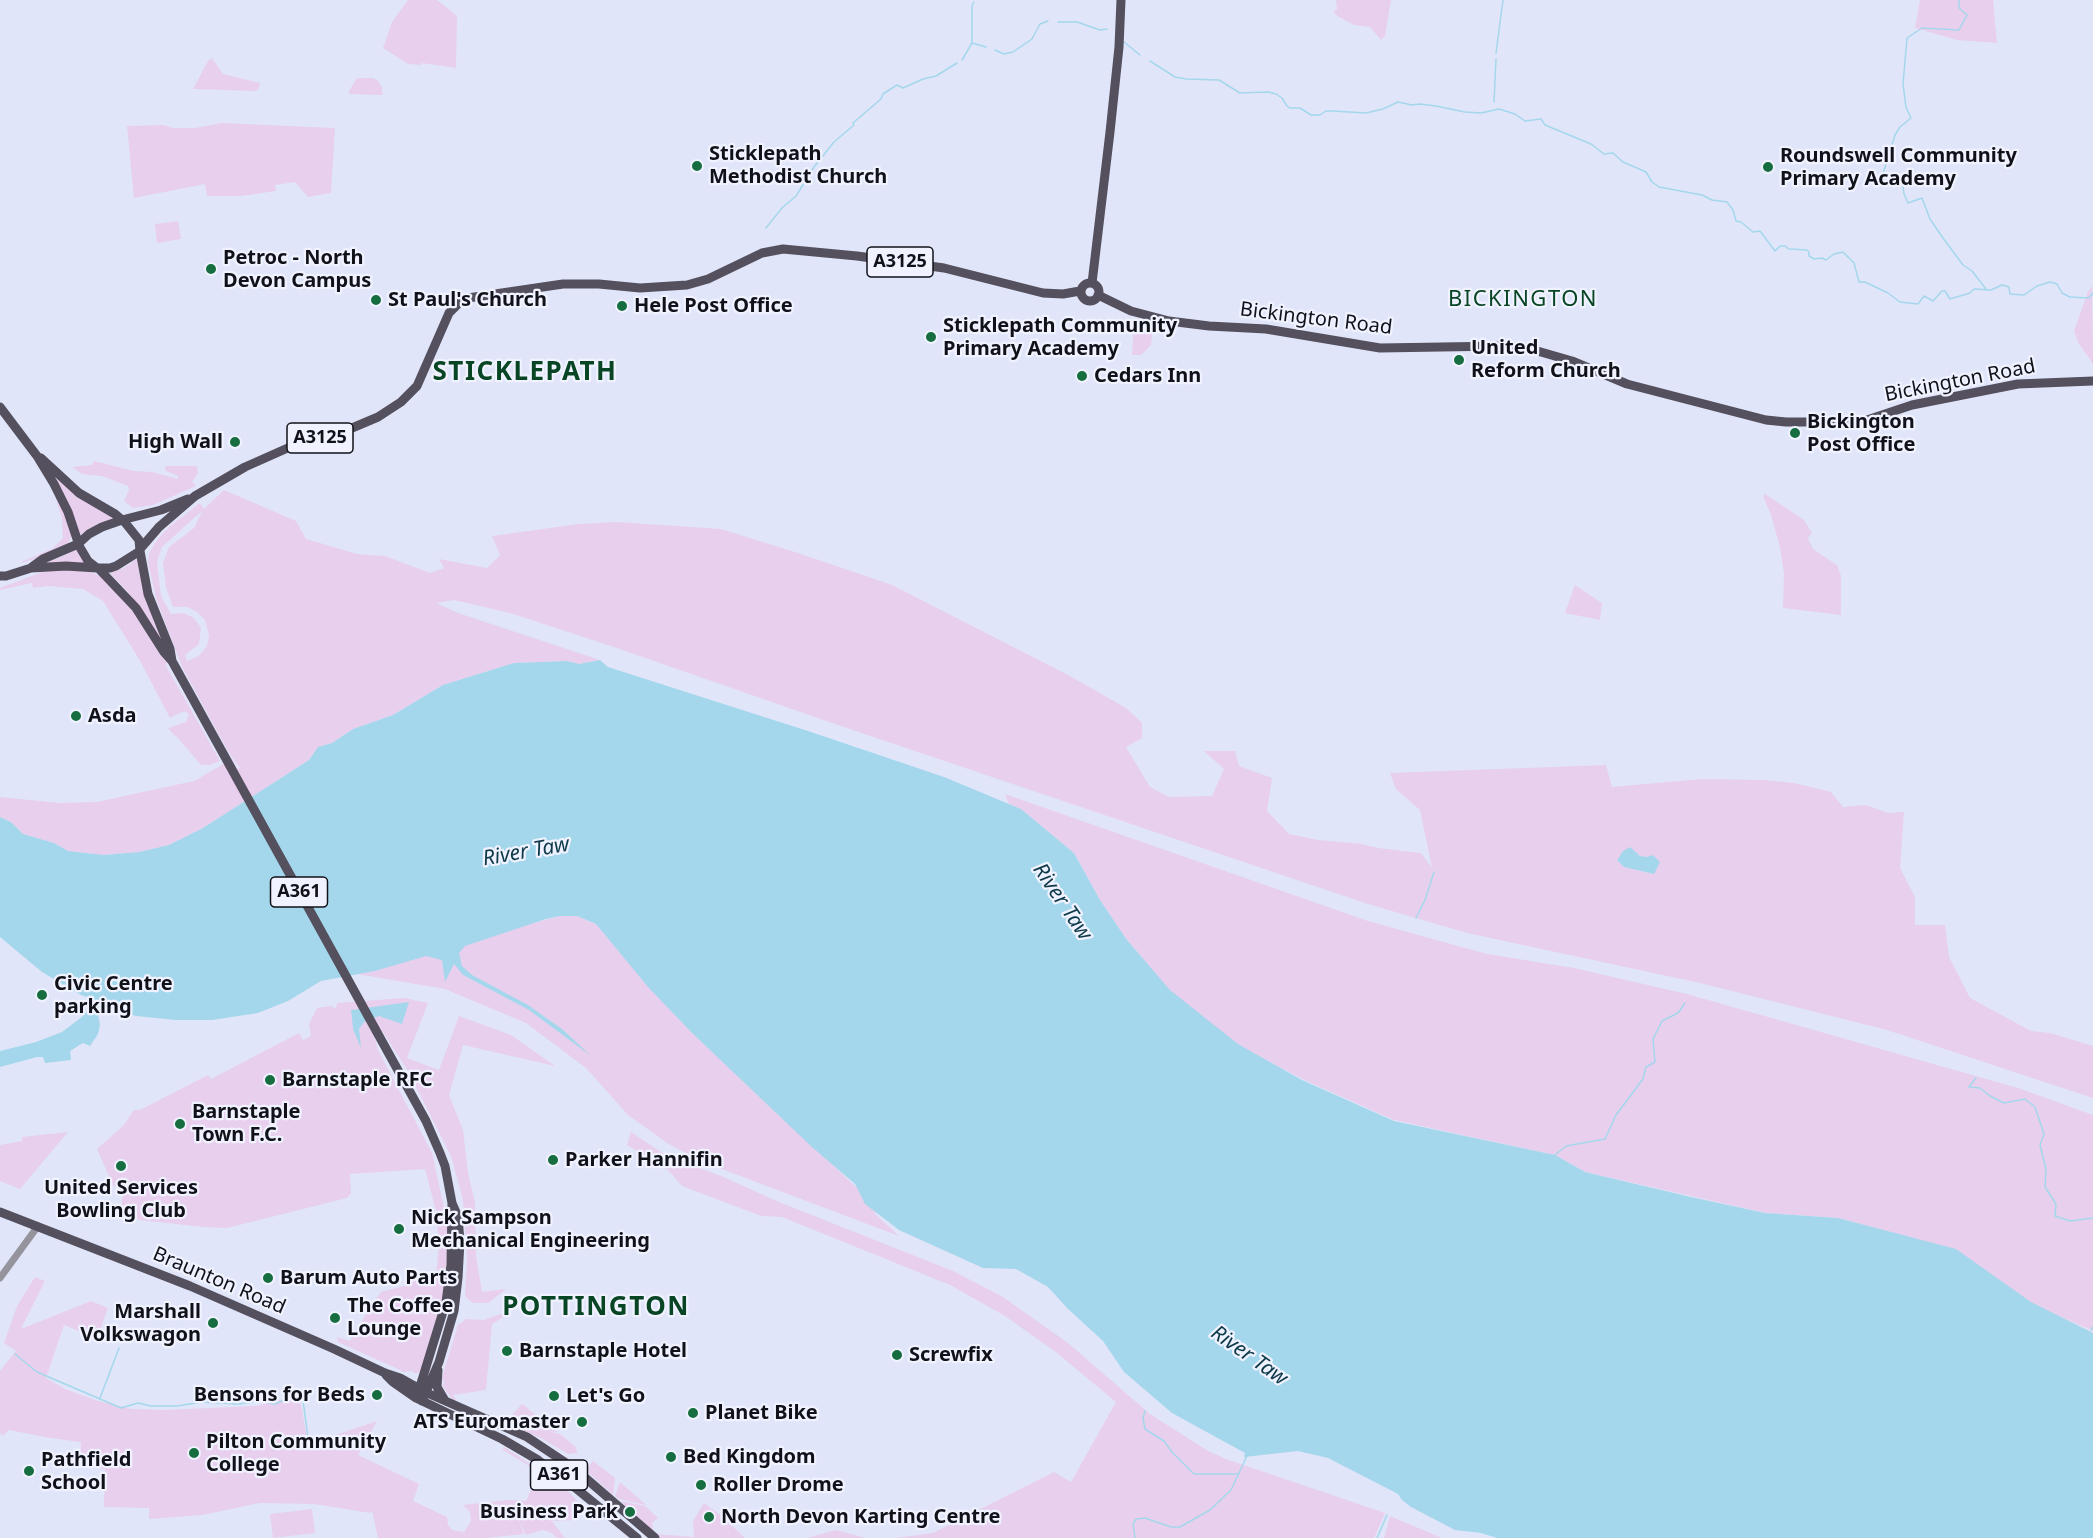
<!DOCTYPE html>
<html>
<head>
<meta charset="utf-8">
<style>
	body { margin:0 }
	canvas { display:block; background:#e0e5f9 }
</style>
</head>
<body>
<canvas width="2093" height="1538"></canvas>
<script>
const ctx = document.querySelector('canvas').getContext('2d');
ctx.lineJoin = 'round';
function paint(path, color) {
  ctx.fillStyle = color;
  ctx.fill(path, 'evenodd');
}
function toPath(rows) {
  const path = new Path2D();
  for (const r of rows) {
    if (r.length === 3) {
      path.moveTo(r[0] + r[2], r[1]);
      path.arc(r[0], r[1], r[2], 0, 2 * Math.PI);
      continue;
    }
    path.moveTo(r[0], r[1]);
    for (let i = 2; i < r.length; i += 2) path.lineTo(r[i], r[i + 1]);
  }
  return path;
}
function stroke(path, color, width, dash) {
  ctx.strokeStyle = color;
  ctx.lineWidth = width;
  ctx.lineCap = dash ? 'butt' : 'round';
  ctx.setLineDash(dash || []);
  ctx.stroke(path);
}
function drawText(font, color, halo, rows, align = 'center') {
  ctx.font = font + ' "Noto Sans",sans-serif';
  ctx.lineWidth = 4.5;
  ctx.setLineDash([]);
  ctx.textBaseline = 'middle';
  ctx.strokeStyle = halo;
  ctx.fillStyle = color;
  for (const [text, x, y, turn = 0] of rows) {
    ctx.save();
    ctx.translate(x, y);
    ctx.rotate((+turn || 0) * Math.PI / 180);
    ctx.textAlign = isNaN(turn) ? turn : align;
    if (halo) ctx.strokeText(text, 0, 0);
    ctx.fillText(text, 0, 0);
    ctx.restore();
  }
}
paint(toPath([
	[408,0,437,0,457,16,456,68,422,63,421,65,408,64,383,48,392,22],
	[1336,0,1391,0,1385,36,1381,40,1370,27,1354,25,1337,16,1333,11,1337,10],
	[1920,0,1993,0,1997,43,1957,40,1915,28],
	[212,58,223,74,260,83,259,88,256,91,193,89,208,61],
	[357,78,373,78,377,80,382,87,382,95,349,94,349,91],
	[222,123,335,128,331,193,308,197,295,182,275,185,276,191,241,196,207,196,205,184,134,198,127,126,164,125,173,128,195,128],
	[178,221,181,239,157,243,155,224],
	[2093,285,2092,288,2093,364,2078,342,2074,331,2088,292],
	[1134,325,1153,327,1151,345,1141,355,1132,355],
	[94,461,134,471,152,472,178,479,178,476,166,471,165,466,197,466,198,473,192,482,196,486,153,505,133,508,124,501,129,490,128,486,102,476,82,474,72,467,92,465],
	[51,471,115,519,99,523,78,536],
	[50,481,71,529,71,537,68,544,56,551,22,563,21,562,52,549,63,538,62,518],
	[224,490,296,521,306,539,357,554,385,556,430,573,444,568,439,559,487,568,500,555,492,536,579,524,616,522,721,529,798,553,892,585,1070,676,1126,708,1142,723,1142,738,1126,747,1150,787,1169,797,1212,796,1224,769,1204,751,1235,751,1239,766,1272,778,1267,811,1289,834,1318,840,1362,844,1378,848,1421,853,1432,868,1420,810,1396,789,1390,773,1606,765,1612,787,1702,779,1764,780,1794,783,1831,792,1843,807,1866,805,1888,813,1904,812,1900,868,1915,897,1915,925,1945,925,1949,957,1970,998,2031,1031,2050,1033,2093,1046,2093,1098,1887,1030,1700,983,1467,933,1368,904,832,723,611,646,510,613,454,600,436,603,458,613,600,660,579,664,567,661,514,663,443,685,393,715,353,729,332,743,318,747,309,760,253,796,203,828,169,845,139,852,104,855,68,851,54,843,23,834,11,822,0,817,0,797,60,803,97,802,194,781,232,759,237,769,240,768,229,753,182,667,156,598,148,562,149,553,157,540,169,527,200,503,204,509],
	[202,511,194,528,169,547,163,563,166,587,173,607,188,607,197,612,205,620,209,635,207,646,199,656,187,661,185,655,199,644,201,628,194,618,184,613,171,614,161,596,157,562,162,547],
	[1630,847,1640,856,1647,857,1653,874,1624,867,1617,860],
	[1765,494,1804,520,1812,533,1808,538,1813,549,1837,565,1841,576,1841,615,1783,608,1784,573,1780,547,1771,515,1763,496],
	[77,549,85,563,43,563,59,558],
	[139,557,167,650,127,591,109,572,124,568],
	[47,570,81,570,93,573,102,577,133,610,168,663,165,664,220,761,210,765,201,765,177,737,171,732,168,728,186,722,189,714,184,711,170,718,139,659,103,601,83,589,48,586,33,588,32,583,0,590,0,588],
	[1575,585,1602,603,1600,620,1565,613],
	[1005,794,1368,921,1487,954,1574,968,1687,994,2018,1088,2093,1115,2093,1331,2050,1312,2093,1333,2093,1538,1557,1447,1127,940,1100,900,1074,853,1021,809,1009,804],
	[1257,1055,1302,1079,1394,1120,1555,1155,1585,1172,1766,1213,1838,1218,1902,1235,1765,1214,1691,1198,1585,1173,1393,1122,1300,1080],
	[560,916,577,916,596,924,646,984,691,1032,856,1187,980,1212,1104,1336,1049,1283,1015,1265,900,1225,872,1211,899,1236,703,1162,667,1143,628,1115,586,1068,526,1023,445,989,357,974,375,971,425,952],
	[404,998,428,1003,407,1058,439,1070,459,1016,511,1035,555,1066,463,1045,449,1095,463,1130,468,1173,475,1203,476,1255,482,1292,506,1289,488,1303,473,1303,465,1296,467,1258,463,1200,451,1156,408,1071,383,1032,374,1036,378,1050,432,1153,445,1212,448,1212,449,1234,445,1293,423,1369,416,1374,412,1371,403,1372,398,1369,338,1342,337,1337,350,1341,372,1304,381,1292,408,1285,416,1275,436,1276,439,1245,436,1211,425,1169,350,1174,351,1193,347,1198,227,1228,204,1227,121,1218,123,1183,114,1187,97,1149,124,1125,134,1110,140,1110,208,1075,211,1079,299,1033,303,1040,311,1036,309,1024,317,1008,331,1006,336,1009,337,1003],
	[68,1132,20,1189,0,1181,0,1145,22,1141,22,1137],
	[631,1132,667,1156,721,1176,779,1202,953,1271,1003,1297,1068,1343,1150,1414,1208,1451,1226,1459,1385,1513,1374,1538,895,1538,933,1533,1054,1472,1071,1482,1116,1402,1057,1353,1005,1316,950,1285,782,1217,761,1216,682,1186,669,1171,627,1145],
	[35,1277,45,1281,21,1329,91,1301,108,1308,97,1338,64,1325,46,1378,65,1389,98,1401,131,1409,164,1410,257,1406,298,1395,300,1398,308,1444,377,1421,358,1455,419,1484,413,1501,447,1517,448,1525,452,1530,457,1531,464,1532,471,1521,470,1512,463,1505,509,1500,526,1501,539,1472,503,1450,502,1451,504,1447,555,1480,571,1494,598,1524,577,1502,576,1520,552,1521,565,1538,557,1538,552,1533,543,1530,526,1535,519,1521,524,1534,487,1538,378,1538,372,1511,370,1513,314,1504,260,1503,202,1515,149,1519,149,1508,104,1507,105,1469,80,1466,81,1442,50,1438,9,1430,3,1436,0,1433,0,1371,16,1351,4,1343,17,1306],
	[500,1314,505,1316,492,1324,486,1390,453,1395,457,1402,454,1401,443,1387,444,1382,442,1378,458,1325,466,1319,484,1320],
	[522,1404,558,1432,547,1431,560,1434,576,1447,577,1453,568,1454,541,1438,505,1423,508,1419,512,1420,509,1418],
	[593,1461,615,1478,613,1495,589,1473,588,1467],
	[620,1482,646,1505,619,1499,615,1496],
	[621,1501,645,1506,658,1518,652,1523,653,1531,641,1524],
	[704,1503,719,1514,745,1538,659,1538,654,1534,694,1537,693,1521],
	[312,1509,315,1533,273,1538,270,1514],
	[1390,1516,1442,1538,1384,1538],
	[836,1530,866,1538,807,1538]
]), '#e8cfed');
paint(toPath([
	[600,660,608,667,811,732,944,777,1021,809,1074,853,1100,900,1127,940,1170,990,1238,1044,1302,1080,1394,1121,1555,1155,1585,1172,1691,1197,1765,1213,1838,1218,1956,1249,2031,1302,2093,1333,2093,1538,1497,1538,1481,1533,1455,1530,1411,1507,1402,1500,1398,1494,1328,1458,1298,1451,1244,1457,1245,1453,1172,1413,1124,1372,1103,1341,1067,1308,1048,1287,1016,1269,983,1268,899,1230,865,1204,855,1184,813,1148,691,1032,648,987,596,924,577,916,560,916,546,919,465,946,459,953,462,966,472,975,528,1005,562,1029,591,1056,529,1010,463,975,454,964,445,982,442,960,426,956,375,971,321,981,288,1001,258,1013,212,1020,176,1020,136,1016,103,1006,98,1014,100,1025,98,1034,90,1046,83,1043,70,1051,71,1060,45,1063,43,1057,37,1057,0,1067,0,1051,36,1042,62,1032,83,1016,96,1000,81,995,42,972,0,937,0,817,11,822,23,834,54,843,68,851,104,855,139,852,169,845,203,828,253,796,309,760,318,747,332,743,353,729,393,715,443,685,514,663,567,661,579,664],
	[1630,847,1640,856,1647,857,1653,855,1660,862,1654,874,1624,867,1617,860,1623,851],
	[409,1002,402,1024,379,1016,364,1022,359,1029,361,1048,353,1029,351,1010]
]), '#a5d7ec');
stroke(toPath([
	[1959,0,1959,8,1967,15,1959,30,1922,28,1907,38,1903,84,1906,107,1911,118,1900,127,1895,135,1882,177,1883,180,1903,186,1904,194,1908,203,1922,198,1930,219,1943,238,1963,265,1972,271,1986,289],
	[1058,22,1077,22,1100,30,1107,29],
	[1124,42,1140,55],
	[972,43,972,6,974,2],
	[995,50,1004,54,1013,52,1032,39,1040,24,1048,21],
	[1496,53,1503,0],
	[962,60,972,43,986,47],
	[1150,61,1175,77,1186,79,1219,80,1240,93,1268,92,1276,94,1282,98,1287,106,1290,108,1300,108,1311,115,1320,115,1326,111,1332,111,1366,113,1383,109,1398,102,1412,105,1420,104,1436,106,1465,112,1481,113,1499,109,1515,114,1525,121,1541,119,1545,125,1591,144,1604,154,1613,153,1623,162,1646,172,1652,182,1659,187,1702,195,1712,200,1727,202,1733,210,1736,221,1741,222,1753,232,1760,231,1775,251,1780,246,1785,246,1789,249,1807,250,1809,252,1809,256,1814,259,1822,258,1826,260,1834,254,1843,252,1854,263,1859,282,1865,282,1888,293,1900,302,1918,304,1924,296,1933,301,1942,291,1945,291,1950,299,1970,293,1974,289,1991,290,2002,285,2009,287,2010,294,2024,295,2037,286,2050,282,2057,284,2062,293,2070,297,2089,298,2093,293],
	[1494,102,1496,59],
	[766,228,782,208,796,196,814,167,834,142,854,125,853,123,881,99,883,94,897,85,903,88,923,79,936,76,957,63],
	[1416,918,1425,900,1434,872],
	[1976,1078,1969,1087,1980,1088,1990,1096,2004,1103,2025,1099,2035,1107,2044,1134,2040,1145,2046,1169,2045,1187,2056,1204,2055,1216,2070,1221,2093,1218],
	[1555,1155,1566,1146,1605,1139,1616,1115,1643,1079,1646,1067,1655,1062,1653,1039,1662,1021,1678,1013,1685,1003],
	[2091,1330,2093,1327],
	[15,1354,37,1372,121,1408,138,1403,151,1406,177,1406,202,1402,238,1404,260,1401,275,1404,302,1393,308,1438],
	[100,1398,119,1348],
	[1145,1411,1143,1418,1145,1429,1164,1441,1172,1452,1194,1474,1238,1474],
	[1135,1538,1133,1524,1136,1519,1145,1518,1171,1527,1180,1527,1210,1510,1231,1490,1247,1456],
	[1377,1538,1387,1515]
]), '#a5d7ec', 1.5);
stroke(toPath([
	[0,1278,38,1226]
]), '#95939c', 7);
stroke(toPath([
	[1090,292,9],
	[1092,283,1110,132,1119,47,1121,0],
	[1098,295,1131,311,1169,321,1209,326,1266,329,1380,348,1503,346,1527,348,1572,361,1627,384,1766,420,1786,422,1861,422,1912,405,2018,384,2093,381],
	[0,407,37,456,54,484,68,512,78,542],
	[41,458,79,493,115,514,122,520],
	[123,520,139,540,140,551,116,566,110,568,97,568,88,561,78,544,89,534,102,527,122,520,161,510,188,499],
	[140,549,159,527,195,496,245,467,299,443,352,428,378,417,401,402,417,386,449,313,462,300,468,298,563,284,599,284,640,288,687,285,708,279,762,253,783,249,857,256,944,268,1043,293,1063,294,1080,291],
	[140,551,148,594,170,649,172,661],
	[32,567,43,559,78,544],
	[99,569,136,608,164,652,172,661,426,1121,440,1153,445,1166,452,1203,458,1217,460,1241,458,1278,454,1311,439,1362,422,1401],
	[0,576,6,576,31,568,66,566,97,568],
	[0,1212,190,1286,334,1349,385,1373,400,1378,425,1392,527,1437,575,1469,655,1538],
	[438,1370,437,1387,444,1399],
	[386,1375,393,1382,416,1398,502,1439,538,1460,578,1490,637,1538],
	[418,1393,446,1302,451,1265,452,1204]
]), '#54505e', 9);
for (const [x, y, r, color] of [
	[697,166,6,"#166d3f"],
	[1768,167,6,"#166d3f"],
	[211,269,6,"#166d3f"],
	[376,300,6,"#166d3f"],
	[622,306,6,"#166d3f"],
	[931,337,6,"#166d3f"],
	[1459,360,6,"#166d3f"],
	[1082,376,6,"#166d3f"],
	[1795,433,6,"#166d3f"],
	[235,442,6,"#166d3f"],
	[76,716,6,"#166d3f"],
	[42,995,6,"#166d3f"],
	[270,1080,6,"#166d3f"],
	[180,1124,6,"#166d3f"],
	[553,1160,6,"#166d3f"],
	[121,1166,6,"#166d3f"],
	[399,1229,6,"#166d3f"],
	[268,1278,6,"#166d3f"],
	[335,1318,6,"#166d3f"],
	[213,1323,6,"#166d3f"],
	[507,1351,6,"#166d3f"],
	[897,1355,6,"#166d3f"],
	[377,1395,6,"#166d3f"],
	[554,1396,6,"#166d3f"],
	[693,1413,6,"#166d3f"],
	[582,1422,6,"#166d3f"],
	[194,1453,6,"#166d3f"],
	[671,1457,6,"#166d3f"],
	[29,1471,6,"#166d3f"],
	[701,1485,6,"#166d3f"],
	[630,1512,6,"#166d3f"],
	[709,1517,6,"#166d3f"]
]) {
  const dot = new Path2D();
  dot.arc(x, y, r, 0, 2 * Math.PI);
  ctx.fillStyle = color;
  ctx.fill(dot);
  stroke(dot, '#f0f3ff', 2);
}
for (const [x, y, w] of [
	[900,262,66],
	[320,438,66],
	[299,892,57],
	[559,1475,57]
]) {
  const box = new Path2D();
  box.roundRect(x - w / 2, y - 15, w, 30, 4.5);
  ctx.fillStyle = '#f0f3ff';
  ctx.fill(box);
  stroke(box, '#111219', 1.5);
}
drawText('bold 18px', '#111219', null, [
	["A3125",900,262],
	["A3125",320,438],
	["A361",299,892],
	["A361",559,1475]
]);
drawText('bold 20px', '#111219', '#f0f3ff', [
	["Sticklepath",709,154],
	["Methodist Church",709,177],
	["Roundswell Community",1780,156],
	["Primary Academy",1780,179],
	["Petroc - North",223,258],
	["Devon Campus",223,281],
	["St Paul's Church",388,300],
	["Hele Post Office",634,306],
	["Sticklepath Community",943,326],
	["Primary Academy",943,349],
	["United",1471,348],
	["Reform Church",1471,371],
	["Cedars Inn",1094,376],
	["Bickington",1807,422],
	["Post Office",1807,445],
	["High Wall",223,442,"right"],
	["Asda",88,716],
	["Civic Centre",54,984],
	["parking",54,1007],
	["Barnstaple RFC",282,1080],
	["Barnstaple",192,1112],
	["Town F.C.",192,1135],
	["Parker Hannifin",565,1160],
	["United Services",121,1188,"center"],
	["Bowling Club",121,1211,"center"],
	["Nick Sampson",411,1218],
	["Mechanical Engineering",411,1241],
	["Barum Auto Parts",280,1278],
	["The Coffee",347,1306],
	["Lounge",347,1329],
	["Marshall",201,1312,"right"],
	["Volkswagon",201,1335,"right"],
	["Barnstaple Hotel",519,1351],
	["Screwfix",909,1355],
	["Bensons for Beds",365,1395,"right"],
	["Let's Go",566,1396],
	["Planet Bike",705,1413],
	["ATS Euromaster",570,1422,"right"],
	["Pilton Community",206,1442],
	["College",206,1465],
	["Bed Kingdom",683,1457],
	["Pathfield",41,1460],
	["School",41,1483],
	["Roller Drome",713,1485],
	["Business Park",618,1512,"right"],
	["North Devon Karting Centre",721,1517]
], 'left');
drawText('20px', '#111219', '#f0f3ff', [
	["Bickington Road",1316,319,7],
	["Bickington Road",1960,381,-11],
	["Braunton Road",219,1281,23]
]);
drawText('italic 21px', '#0e3a4a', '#f0f3ff', [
	["River Taw",526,852,-10],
	["River Taw",1062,902,56],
	["River Taw",1249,1356,35]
]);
ctx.letterSpacing = '1.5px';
drawText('22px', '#084525', '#f0f3ff', [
	["BICKINGTON",1523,300]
]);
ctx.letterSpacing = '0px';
ctx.letterSpacing = '1.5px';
drawText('bold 26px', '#084525', '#f0f3ff', [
	["STICKLEPATH",525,373],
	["POTTINGTON",596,1308]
]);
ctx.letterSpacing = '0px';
</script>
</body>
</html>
